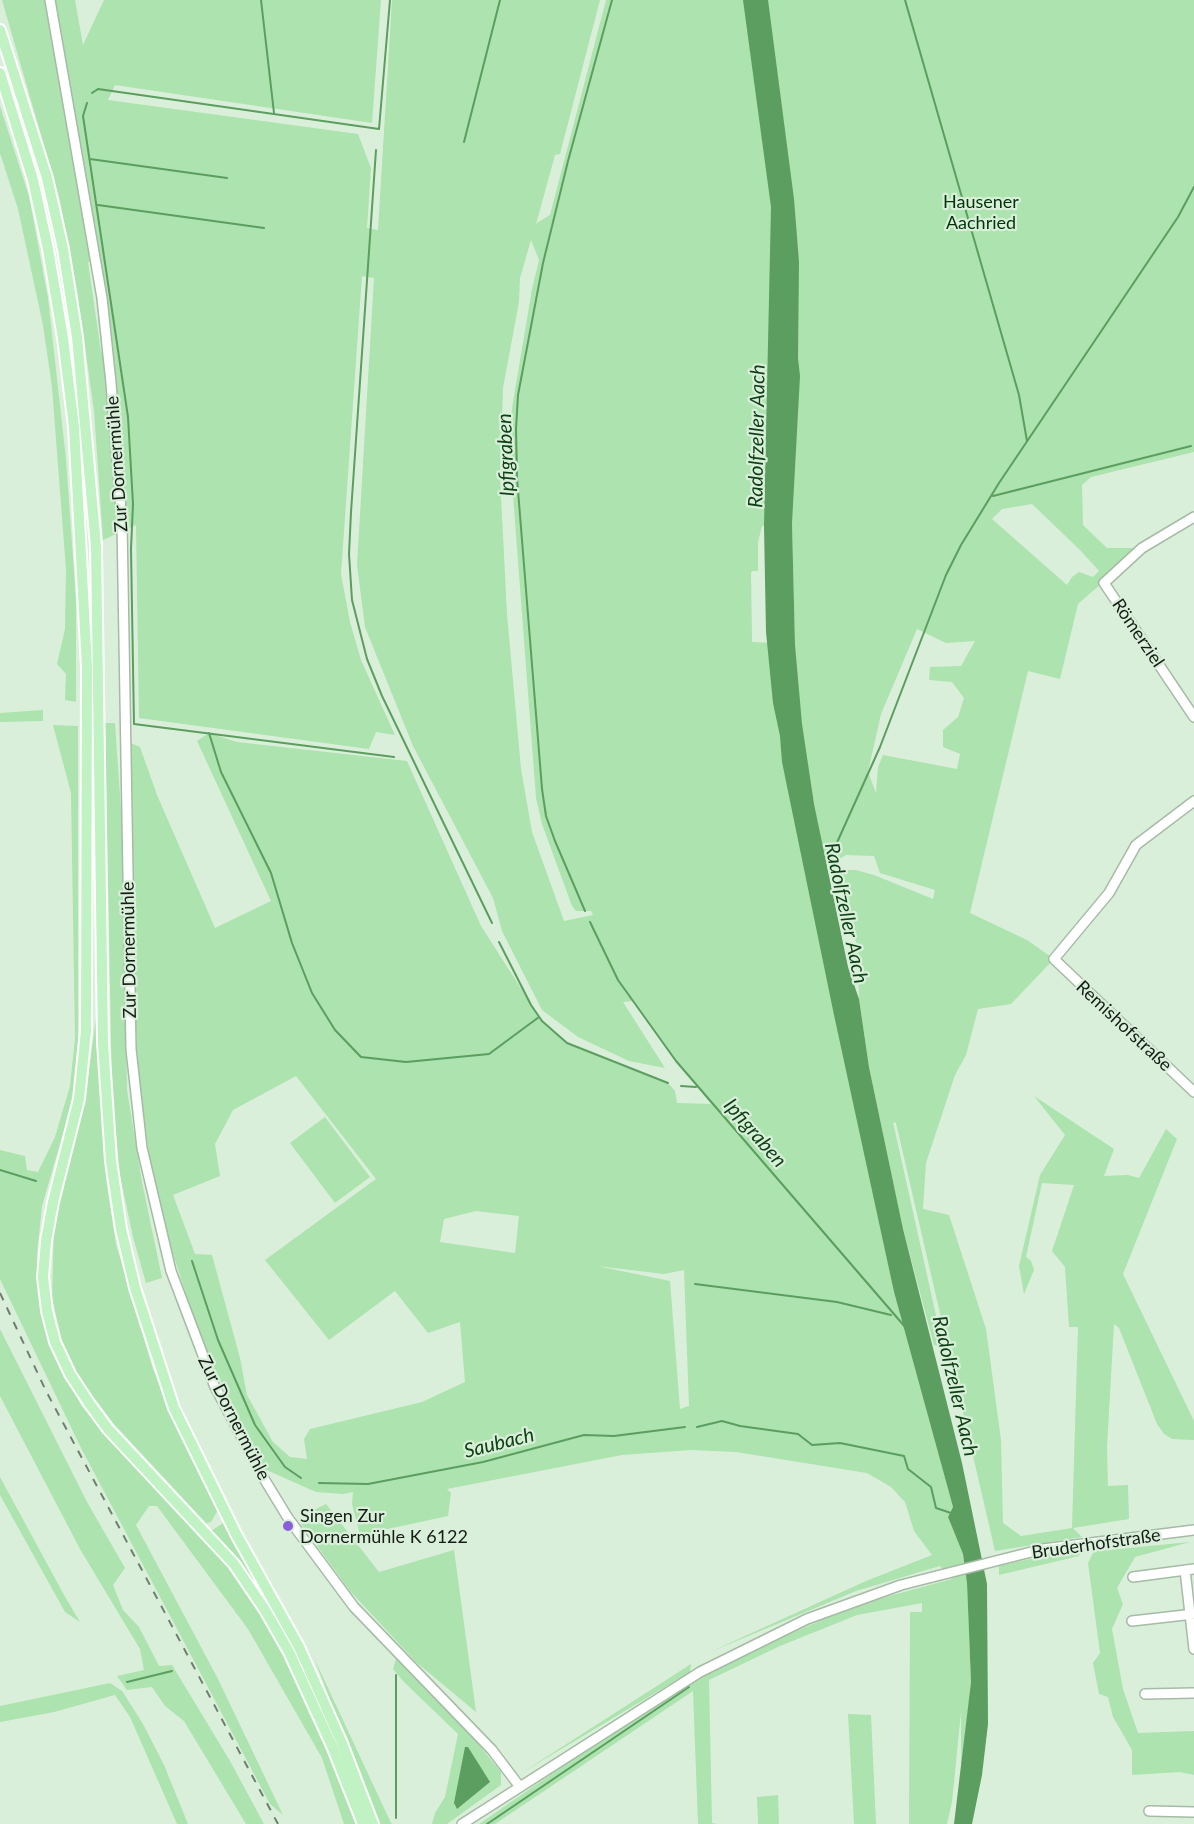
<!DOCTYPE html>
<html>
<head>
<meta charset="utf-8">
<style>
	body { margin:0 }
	canvas { display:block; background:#d9efd9 }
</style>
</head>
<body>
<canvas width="1194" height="1824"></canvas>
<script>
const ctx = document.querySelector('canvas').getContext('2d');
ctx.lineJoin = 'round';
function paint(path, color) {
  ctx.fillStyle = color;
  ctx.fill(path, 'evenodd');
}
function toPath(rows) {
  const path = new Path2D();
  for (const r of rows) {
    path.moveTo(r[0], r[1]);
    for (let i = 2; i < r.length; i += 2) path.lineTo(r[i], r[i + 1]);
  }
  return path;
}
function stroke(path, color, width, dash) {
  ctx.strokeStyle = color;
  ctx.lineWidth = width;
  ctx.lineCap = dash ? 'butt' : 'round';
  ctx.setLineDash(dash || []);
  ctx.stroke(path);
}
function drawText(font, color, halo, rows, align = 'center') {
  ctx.font = font + ' Lato,sans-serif';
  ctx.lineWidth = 4.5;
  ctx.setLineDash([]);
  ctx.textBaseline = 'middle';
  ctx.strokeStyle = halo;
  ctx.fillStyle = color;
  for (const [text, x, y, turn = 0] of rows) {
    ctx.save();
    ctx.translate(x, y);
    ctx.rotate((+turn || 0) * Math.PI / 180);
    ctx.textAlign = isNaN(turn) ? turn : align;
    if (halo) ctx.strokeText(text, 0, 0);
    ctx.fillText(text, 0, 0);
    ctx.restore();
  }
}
paint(toPath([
	[2,0,75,0,83,45,104,0,381,0,372,123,115,85,108,100,358,134,371,168,367,228,378,230,392,0,600,0,560,154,555,155,535,228,537,223,550,215,606,0,1194,0,1194,452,1091,477,1082,485,1083,525,1107,548,1142,548,1078,604,1060,679,1028,671,970,913,1027,940,1054,959,1011,1004,978,1009,966,1055,955,1075,926,1163,923,1209,949,1215,986,1329,1001,1440,1003,1523,1021,1536,1072,1528,1078,1327,1069,1327,1065,1267,1052,1251,1074,1185,1042,1183,1026,1257,1031,1261,1034,1270,1024,1294,1019,1266,1040,1175,1065,1135,1034,1096,1114,1149,1104,1176,1128,1175,1139,1178,1166,1129,1177,1139,1123,1274,1194,1421,1194,1440,1172,1439,1164,1434,1157,1424,1119,1328,1114,1324,1107,1447,1108,1486,1128,1485,1129,1519,1073,1528,1082,1537,995,1551,896,1123,893,1122,943,1347,934,1345,903,1229,869,1067,859,999,857,946,838,870,856,870,874,875,933,899,935,890,880,873,874,856,846,855,831,864,805,869,894,1292,953,1507,948,1517,963,1554,967,1583,971,1682,961,1773,961,1712,952,1802,947,1824,909,1824,910,1612,922,1612,922,1603,857,1615,780,1646,709,1680,712,1823,717,1824,698,1824,693,1691,495,1824,479,1824,608,1735,691,1682,760,1647,856,1605,952,1579,940,1566,856,1591,710,1652,866,1581,932,1555,914,1531,905,1502,891,1487,867,1473,736,1452,691,1450,622,1455,447,1489,451,1493,448,1516,360,1535,352,1504,353,1492,343,1494,316,1492,262,1468,200,1337,165,1229,151,1168,139,1083,133,977,128,742,140,747,157,795,215,928,271,901,197,741,209,733,237,742,407,761,481,926,542,1021,567,1043,668,1083,675,1091,677,1103,711,1104,676,1061,633,1001,623,1002,665,1068,629,1061,578,1037,542,1010,502,931,493,898,413,746,365,627,357,565,374,278,362,276,341,574,350,622,361,660,395,735,376,732,369,749,139,718,136,525,103,540,94,411,77,290,60,201],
	[531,240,539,260,532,289,513,402,510,425,511,469,536,798,542,824,572,906,576,911,591,911,593,915,564,921,532,832,521,769,507,614,500,477,503,388,519,302,520,278],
	[95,260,108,353,101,352,88,262],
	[1032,504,1081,551,1099,571,1093,577,1079,572,1072,577,1067,585,992,519,1002,509],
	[792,523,795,644,752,642,751,573,752,571,758,571,758,542,762,526],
	[917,629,946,643,975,641,961,666,930,667,929,680,952,682,964,698,958,717,943,730,943,747,960,754,957,769,883,755,878,767,876,793,868,772,881,714],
	[296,1076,376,1179,265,1260,329,1340,395,1291,428,1333,460,1322,465,1382,422,1402,310,1429,304,1439,307,1459,290,1457,273,1442,247,1395,240,1358,212,1255,195,1254,173,1195,220,1176,215,1144,233,1110],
	[476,1211,519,1216,515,1253,440,1242,444,1219],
	[597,1266,664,1274,684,1270,689,1406,680,1409,670,1281],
	[0,106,29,196,48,298,66,459,76,600,76,702,65,700,66,674,57,664,65,629,66,569,52,387,43,325,18,209,0,153],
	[43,710,43,721,0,722,0,713],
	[105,723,115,723,122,825,127,1090,142,1182,162,1278,146,1283,133,1237,120,1176,112,1094],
	[53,725,78,726,78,1042,74,1096,42,1206,37,1255,40,1306,63,1371,81,1405,140,1473,189,1522,226,1564,260,1612,294,1673,358,1824,344,1824,322,1758,248,1629,157,1506,149,1506,136,1525,218,1679,283,1815,270,1804,81,1448,0,1279,0,1150,25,1156,27,1170,38,1172,55,1137,70,1086,75,1038,71,793],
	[98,1003,100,1098,106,1179,116,1244,153,1369,193,1461,218,1510,211,1522,206,1523,113,1423,80,1379,62,1342,52,1298,54,1221,85,1099],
	[325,1117,370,1177,335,1203,290,1143],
	[0,1329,87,1502,125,1568,113,1585,123,1610,139,1627,159,1666,172,1665,230,1761,264,1824,246,1824,184,1721,165,1706,152,1687,127,1690,117,1676,144,1670,140,1649,80,1549,0,1396],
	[0,1477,64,1595,80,1622,65,1612,0,1495],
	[326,1504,379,1572,454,1550,476,1712,416,1662,350,1591,301,1524,310,1512],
	[223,1523,258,1584,263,1596,211,1531],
	[1190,1542,1135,1557,1117,1588,1123,1604,1112,1629,1123,1689,1138,1733,1194,1731,1194,1775,1180,1772,1132,1775,1132,1750,1113,1717,1108,1697,1099,1694,1093,1663,1100,1653,1088,1563,1093,1553,1098,1551],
	[1081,1551,1079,1556,999,1575,999,1566,1061,1552],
	[314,1658,391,1823,393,1824,377,1824],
	[396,1659,475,1740,501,1772,501,1785,447,1824,432,1824,435,1813,445,1797,458,1734,404,1682,393,1669],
	[691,1664,690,1672,523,1772],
	[110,1683,122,1691,143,1724,164,1765,188,1824,177,1824,130,1717,115,1695,54,1712,0,1722,0,1706],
	[848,1714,871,1715,876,1824,854,1824],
	[778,1795,779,1824,758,1824,757,1797]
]), '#ace3ae');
paint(toPath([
	[743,0,768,0,794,199,799,262,798,358,800,376,792,523,795,645,802,724,814,804,848,967,859,999,869,1067,903,1229,962,1463,987,1584,988,1724,982,1775,972,1824,954,1824,971,1682,967,1583,963,1554,948,1517,953,1507,894,1292,834,1015,782,762,780,736,773,703,766,632,764,526,771,207],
	[465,1747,468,1747,490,1782,457,1809,454,1803]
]), '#5b9e5f');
stroke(toPath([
	[261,0,274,113],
	[905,0,1019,395,1027,441],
	[92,93,98,89,379,129,390,0],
	[87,103,83,116,128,417,133,504,131,549,134,724,394,757],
	[464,142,500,0],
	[376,150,351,512,349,554,352,600,367,659,382,696,492,923],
	[90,159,227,178],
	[98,205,264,228],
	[993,496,1191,446],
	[209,733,221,772,271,873,292,943,312,993,335,1030,361,1057,406,1062,489,1054,539,1017],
	[822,861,835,847,880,747,946,575,961,545,999,483,1178,217,1194,187],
	[585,911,555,841,546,816,542,789,517,478,516,429,518,395,543,263,568,161,612,0],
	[590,922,618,980,676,1061,906,1328],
	[499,942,531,1005,542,1021,567,1043,668,1083],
	[681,1086,696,1087],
	[0,1170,36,1181],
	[192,1261,218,1340,255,1425,285,1467,301,1478],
	[695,1284,837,1302,891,1315],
	[697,1427,722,1421,740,1426,798,1434,812,1445,840,1443,904,1456,908,1469,931,1487,936,1508,951,1513],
	[319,1483,368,1484,483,1462,584,1435,614,1436,685,1427],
	[127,1682,172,1671],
	[396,1818,396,1675],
	[487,1824,689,1687]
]), '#5b9e5f', 2);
const minor = toPath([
	[50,0,102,298,111,383,122,523,131,1049,142,1148,171,1271,215,1387,263,1477,288,1518,354,1607,492,1750,520,1787],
	[1194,517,1142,548,1104,583,1194,717],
	[1194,801,1136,845,1109,893,1054,959,1194,1092],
	[1185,1570,1194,1649],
	[1133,1577,1194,1569],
	[1132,1621,1194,1614],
	[1145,1694,1194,1693],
	[1149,1811,1194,1812],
	[462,1824,700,1672,807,1619,901,1585,1043,1549,1194,1530]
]);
const major = toPath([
	[0,30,47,178,63,249,77,337,96,546,103,1043,111,1161,121,1229,135,1288,174,1408,236,1534,299,1647,341,1741,373,1824],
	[0,73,33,180,48,249,63,338,74,427,87,667,86,1031,79,1099,53,1202,46,1241,43,1277,47,1311,55,1342,70,1374,89,1403,108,1429,234,1564,265,1610,289,1652,332,1746,363,1824]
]);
stroke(minor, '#a6bba6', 12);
stroke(major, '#fff', 14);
stroke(minor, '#fff', 9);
stroke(major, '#c1f2c3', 10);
stroke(toPath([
	[0,1293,46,1391,278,1824]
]), '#717f71', 2, [8, 8]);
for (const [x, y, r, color] of [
	[288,1526,6,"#885fd9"]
]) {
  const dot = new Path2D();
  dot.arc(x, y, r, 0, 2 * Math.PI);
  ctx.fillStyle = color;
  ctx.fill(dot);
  stroke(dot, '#d9efd9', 2);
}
drawText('18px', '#00350a', '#d9efd9', [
	["Hausener",981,202],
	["Aachried",981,223]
]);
drawText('18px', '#151d16', '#d9efd9', [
	["Zur Dornermühle",117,464,-94],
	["Römerziel",1138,633,56],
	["Zur Dornermühle",129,950,-91],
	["Remishofstraße",1124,1026,43],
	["Zur Dornermühle",234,1418,63],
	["Bruderhofstraße",1096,1544,-8]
]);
drawText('18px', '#151d16', '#d9efd9', [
	["Singen Zur",300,1516],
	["Dornermühle K 6122",300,1537]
], 'left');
drawText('italic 20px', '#0f4116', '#d9efd9', [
	["Radolfzeller Aach",757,436,-89],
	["Ipfigraben",506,455,-92],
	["Radolfzeller Aach",846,913,78],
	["Ipfigraben",755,1133,49],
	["Radolfzeller Aach",955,1386,77],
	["Saubach",499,1443,-14]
]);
</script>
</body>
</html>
